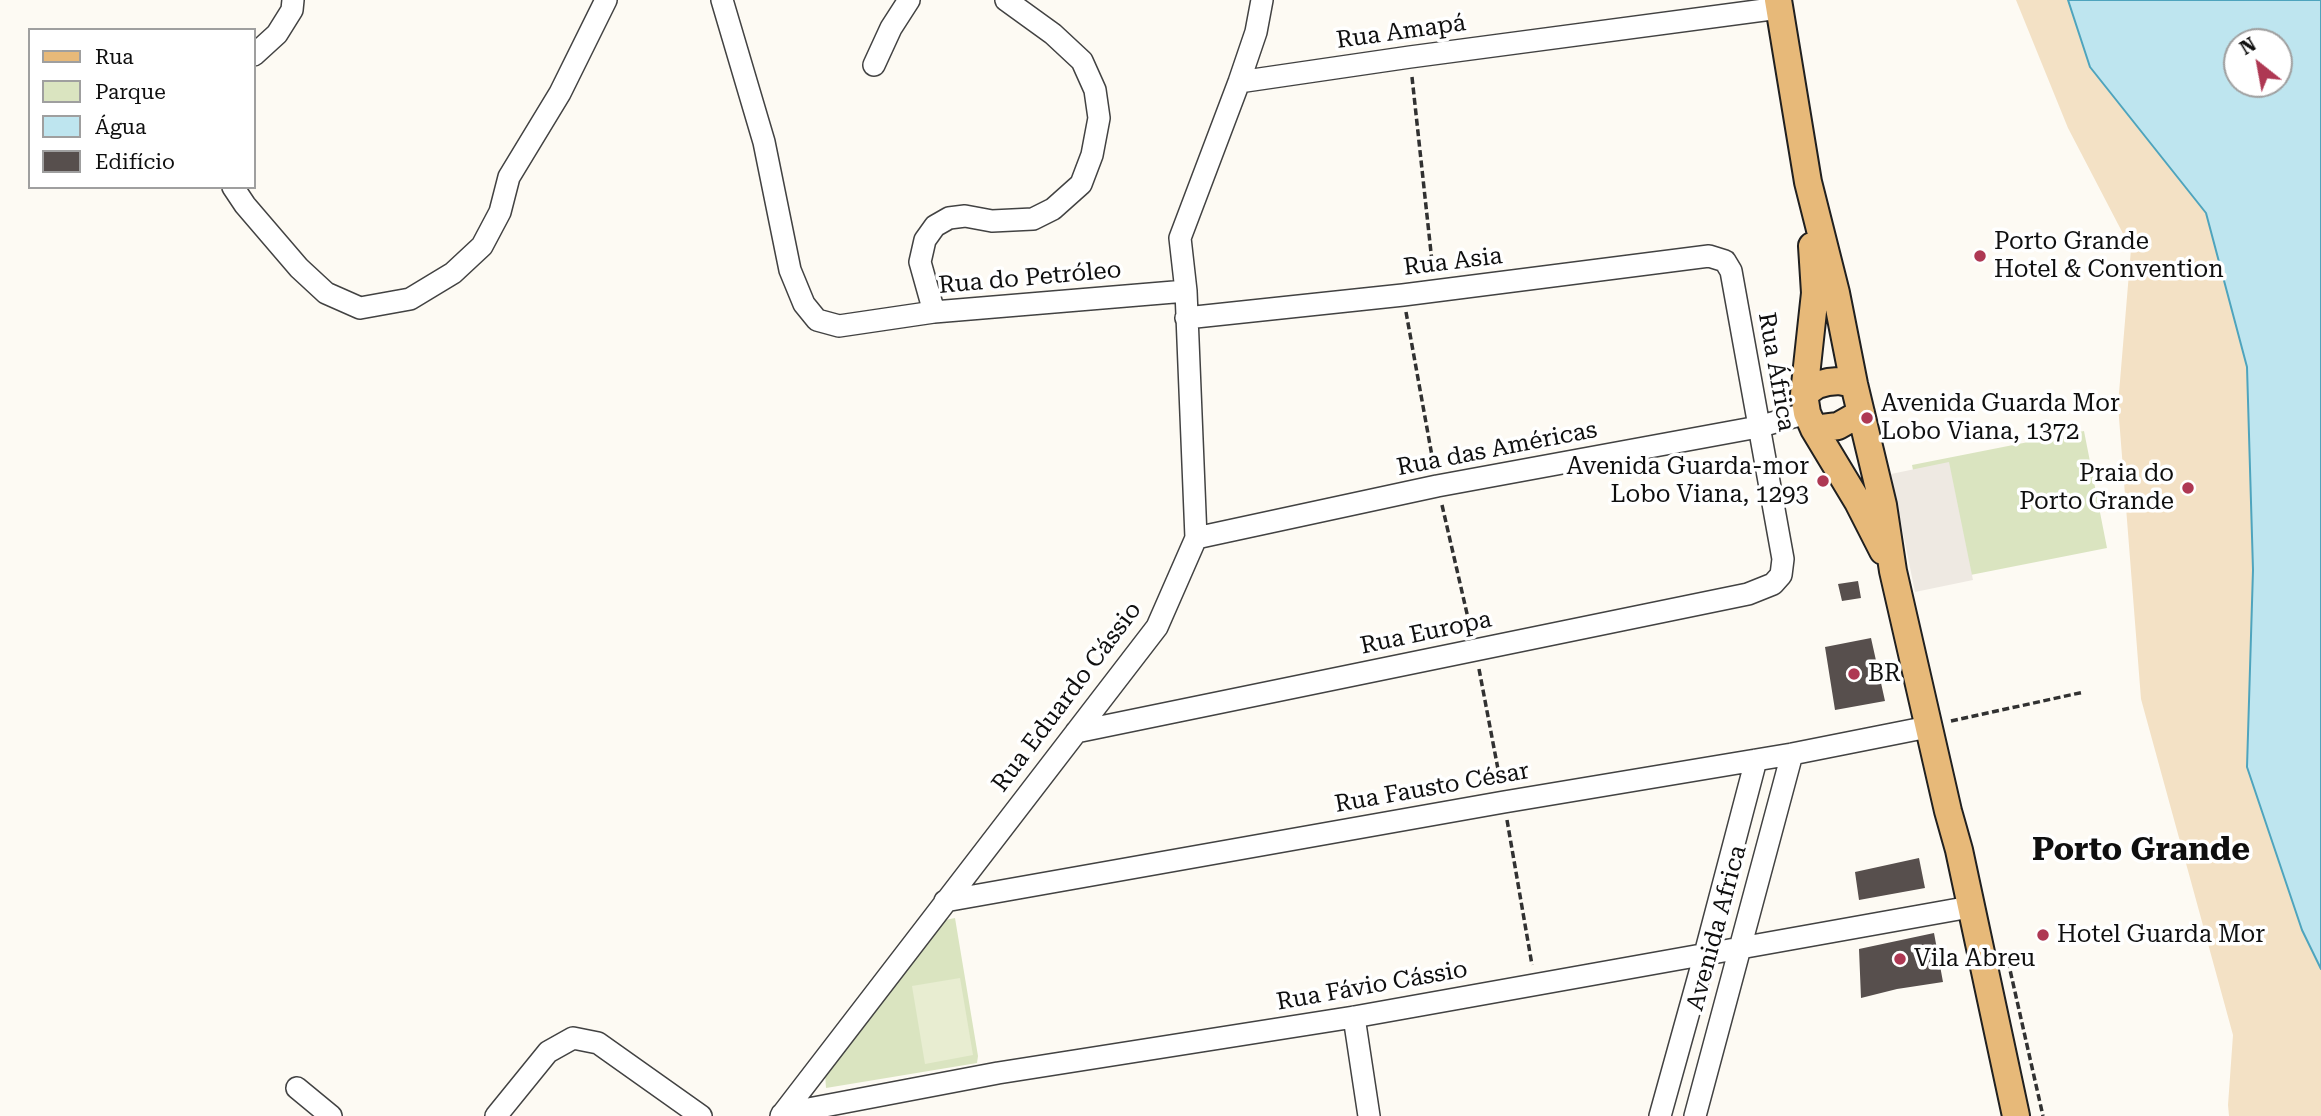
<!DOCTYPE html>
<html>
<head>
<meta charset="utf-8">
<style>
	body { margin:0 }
	#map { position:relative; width:2321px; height:1116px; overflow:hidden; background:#fdfaf3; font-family:"Roboto Serif",serif }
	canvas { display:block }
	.legend { position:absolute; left:28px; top:28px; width:228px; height:161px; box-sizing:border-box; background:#fff; border:2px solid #9f9f9f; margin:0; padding:9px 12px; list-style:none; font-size:21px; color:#0f0f0f }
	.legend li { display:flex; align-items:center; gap:14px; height:35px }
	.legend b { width:35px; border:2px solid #9f9f9f }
	.north { position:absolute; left:2223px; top:28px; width:70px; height:70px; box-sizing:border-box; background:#fff; border:2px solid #9f9f9f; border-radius:50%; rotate:329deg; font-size:19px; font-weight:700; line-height:28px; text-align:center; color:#0f0f0f }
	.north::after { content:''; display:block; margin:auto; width:24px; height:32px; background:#ae3853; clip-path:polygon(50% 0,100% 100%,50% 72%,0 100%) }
</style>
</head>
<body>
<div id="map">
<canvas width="2321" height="1116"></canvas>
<ul class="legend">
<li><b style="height:9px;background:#e7b979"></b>Rua</li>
<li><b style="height:19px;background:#dae4c0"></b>Parque</li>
<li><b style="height:19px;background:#bee5ef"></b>Água</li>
<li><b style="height:19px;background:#574f4d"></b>Edifício</li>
</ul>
<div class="north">N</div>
</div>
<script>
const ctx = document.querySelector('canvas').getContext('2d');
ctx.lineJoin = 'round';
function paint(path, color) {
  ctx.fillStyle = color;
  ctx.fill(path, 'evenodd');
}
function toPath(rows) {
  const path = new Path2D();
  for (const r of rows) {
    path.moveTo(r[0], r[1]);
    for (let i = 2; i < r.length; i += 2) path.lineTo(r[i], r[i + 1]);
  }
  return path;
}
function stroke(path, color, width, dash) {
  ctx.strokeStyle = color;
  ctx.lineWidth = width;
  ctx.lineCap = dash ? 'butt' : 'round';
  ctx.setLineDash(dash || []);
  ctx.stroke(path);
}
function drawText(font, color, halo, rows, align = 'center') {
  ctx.font = font + ' "Roboto Serif",serif';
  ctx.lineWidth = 7;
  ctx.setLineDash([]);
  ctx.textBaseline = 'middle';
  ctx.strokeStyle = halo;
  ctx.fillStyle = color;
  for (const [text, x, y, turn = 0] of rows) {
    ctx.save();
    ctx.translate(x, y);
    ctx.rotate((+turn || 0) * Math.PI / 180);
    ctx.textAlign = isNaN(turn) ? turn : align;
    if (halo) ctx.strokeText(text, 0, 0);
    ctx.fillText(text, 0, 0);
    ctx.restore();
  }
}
paint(toPath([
	[2084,431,2107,548,1935,582,1912,465],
	[955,918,978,1056,977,1063,826,1088,825,1073,945,920]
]), '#dae4c0');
paint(toPath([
	[2016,0,2070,0,2090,67,2206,213,2247,368,2253,570,2247,767,2321,938,2321,1116,2229,1116,2228,1105,2233,1035,2141,699,2118,405,2131,249,2068,128]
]), '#f3e1c5');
paint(toPath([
	[960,978,973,1055,925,1064,912,986]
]), '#e8edd1');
paint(toPath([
	[1949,462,1973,580,1915,592,1891,474]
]), '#eee9e2');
const water = toPath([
	[2068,0,2321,0,2321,969,2302,930,2247,767,2253,570,2247,367,2206,213,2090,67,2068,0],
	[2237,42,2279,42,2279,84,2237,84,2237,42]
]);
paint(water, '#bee5ef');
stroke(water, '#4ea4bd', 2);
paint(toPath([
	[1858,581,1861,598,1842,601,1838,584],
	[1871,638,1885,701,1835,710,1825,647],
	[1919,858,1925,888,1859,900,1855,872],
	[1934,933,1943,982,1897,989,1861,998,1859,949]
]), '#574f4d');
const minor = toPath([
	[722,0,764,142,790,270,804,304,817,320,839,326,934,312,1186,291],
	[254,55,277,34,292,10,293,0],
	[874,65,891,28,909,0],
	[1239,82,1410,57,1779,8],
	[233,187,245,205,299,268,326,293,360,308,410,299,453,273,482,246,500,212,509,177,560,93,606,0],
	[934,312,920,262,925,240,935,226,949,218,965,216,992,221,1033,219,1053,209,1081,184,1092,155,1099,118,1095,90,1082,61,1053,34,1006,0],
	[1196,538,1437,486,1758,427,1807,413],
	[1076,732,1748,594,1773,584,1781,575,1783,559,1731,271,1725,261,1709,256,1403,295,1186,318],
	[945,901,1504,802,1792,754,1928,727],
	[1354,1017,1369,1116],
	[297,1088,331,1116],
	[782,1114,998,1073,1354,1017,1970,907],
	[496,1116,548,1052,573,1038,598,1043,701,1116],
	[781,1116,1157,627,1196,538,1186,291,1180,238,1239,82,1256,32,1262,0],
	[1660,1116,1705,954,1756,760],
	[1695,1116,1792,754]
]);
const major = toPath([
	[1778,0,1808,182,1836,293,1854,384,1883,505,1893,571,1948,811,1959,850,2016,1116],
	[1812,246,1815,293,1804,394,1807,413,1814,429,1858,502,1883,551],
	[1804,394,1817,385,1828,382,1839,381,1854,384],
	[1814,429,1838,426,1861,413]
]);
stroke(minor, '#424242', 24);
stroke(major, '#202020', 30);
stroke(toPath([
	[1412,77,1433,271],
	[1406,312,1434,467],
	[1442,505,1471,631],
	[1479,669,1501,785],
	[1951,721,2084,692],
	[1507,820,1532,965],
	[2008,961,2043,1116]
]), '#313131', 3.5, [7, 3.5]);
stroke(minor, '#fff', 21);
stroke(major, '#e7b979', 26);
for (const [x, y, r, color] of [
	[1980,256,7,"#ae3853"],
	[1867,418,7,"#ae3853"],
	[1823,481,7,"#ae3853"],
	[2188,488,7,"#ae3853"],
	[1854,674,7,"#ae3853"],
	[2043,935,7,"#ae3853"],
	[1900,959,7,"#ae3853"]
]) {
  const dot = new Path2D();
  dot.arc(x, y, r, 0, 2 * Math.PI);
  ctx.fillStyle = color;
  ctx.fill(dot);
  stroke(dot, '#fff', 2.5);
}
drawText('24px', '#0f0f0f', '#fff', [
	["Rua Amapá",1401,32,-8],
	["Rua Asia",1453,262,-7],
	["Rua do Petróleo",1030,278,-5],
	["Rua África",1776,372,80],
	["Rua das Américas",1497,449,-11],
	["Rua Europa",1426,633,-12],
	["Rua Eduardo Cássio",1067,697,-53],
	["Rua Fausto César",1432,788,-10],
	["Avenida Africa",1717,928,-75],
	["Rua Fávio Cássio",1372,986,-10]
]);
drawText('24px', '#0f0f0f', '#fff', [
	["Porto Grande",1994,242],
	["Hotel & Convention",1994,270],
	["Avenida Guarda Mor",1881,404],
	["Lobo Viana, 1372",1881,432],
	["Avenida Guarda-mor",1809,467,"right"],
	["Lobo Viana, 1293",1809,495,"right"],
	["Praia do",2174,474,"right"],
	["Porto Grande",2174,502,"right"],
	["BR",1868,674],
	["Hotel Guarda Mor",2057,935],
	["Vila Abreu",1914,959]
], 'left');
drawText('bold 32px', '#0f0f0f', '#fff', [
	["Porto Grande",2141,851]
]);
</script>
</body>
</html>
